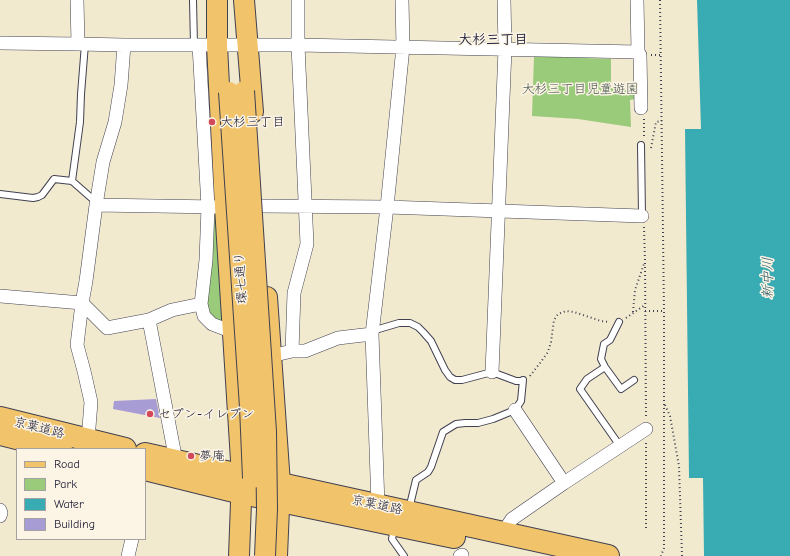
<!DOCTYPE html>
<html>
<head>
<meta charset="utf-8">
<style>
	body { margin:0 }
	#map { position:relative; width:790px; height:556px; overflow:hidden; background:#f2eacf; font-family:"Comic Neue",sans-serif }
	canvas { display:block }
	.legend { position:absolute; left:16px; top:448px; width:130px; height:92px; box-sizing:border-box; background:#fcf5e5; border:1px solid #a5a1a1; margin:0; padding:5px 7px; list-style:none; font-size:12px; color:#22223b }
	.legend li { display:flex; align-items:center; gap:8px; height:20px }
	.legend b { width:20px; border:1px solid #a5a1a1 }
</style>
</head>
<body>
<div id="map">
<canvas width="790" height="556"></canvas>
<ul class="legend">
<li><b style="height:5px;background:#f1c36a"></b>Road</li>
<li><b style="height:11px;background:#9acb7a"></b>Park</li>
<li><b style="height:11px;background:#39abb2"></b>Water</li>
<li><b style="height:11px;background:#a89cd5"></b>Building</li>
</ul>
</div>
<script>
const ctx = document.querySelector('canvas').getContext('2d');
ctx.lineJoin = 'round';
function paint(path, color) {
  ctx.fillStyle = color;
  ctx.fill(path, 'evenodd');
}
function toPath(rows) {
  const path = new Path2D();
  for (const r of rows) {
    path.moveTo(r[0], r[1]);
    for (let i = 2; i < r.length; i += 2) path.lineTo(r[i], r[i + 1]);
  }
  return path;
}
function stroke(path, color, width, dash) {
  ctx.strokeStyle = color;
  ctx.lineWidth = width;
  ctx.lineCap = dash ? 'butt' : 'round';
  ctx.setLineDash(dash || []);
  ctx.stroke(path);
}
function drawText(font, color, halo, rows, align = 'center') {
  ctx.font = font + ' "Comic Neue","Klee One",sans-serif';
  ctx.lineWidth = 3;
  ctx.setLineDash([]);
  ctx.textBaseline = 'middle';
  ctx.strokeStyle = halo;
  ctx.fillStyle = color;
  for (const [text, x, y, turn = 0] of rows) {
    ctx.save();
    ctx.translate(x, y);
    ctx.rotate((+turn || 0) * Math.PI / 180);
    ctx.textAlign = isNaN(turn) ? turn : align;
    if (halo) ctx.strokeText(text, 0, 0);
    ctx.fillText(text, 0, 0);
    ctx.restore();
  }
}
paint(toPath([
	[534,56,611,59,611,88,634,88,635,99,630,100,631,127,578,119,532,116],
	[210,209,221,209,228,328,216,323,204,303]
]), '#9acb7a');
paint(toPath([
	[697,0,790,0,790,556,704,556,703,478,689,478,685,129,701,129]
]), '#39abb2');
paint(toPath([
	[156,399,160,418,113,409,114,401]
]), '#a89cd5');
const lane = toPath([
	[193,0,194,45],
	[641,145,642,216],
	[72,181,96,202],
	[0,194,33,198,38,197,42,195,54,179,72,181,80,122,81,94,85,44],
	[619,322,610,340,604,344,601,359,605,367,621,389,634,380],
	[372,331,399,323,410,323,418,327,423,332,431,341,445,370,450,377,455,380,462,380,492,372,516,381,521,381],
	[605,367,587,379,580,389,620,446],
	[409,509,416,480,428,472,431,467,443,432,456,424,465,423,478,423,493,419,515,410,521,401,523,380],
	[394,528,392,539,404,556]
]);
const street = toPath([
	[77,0,78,44],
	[637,0,638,52,640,55,641,108],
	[0,43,78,44,124,45,298,45,638,52],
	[199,45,208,207,206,260,201,304,204,316,212,324,233,332],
	[96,205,217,207],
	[261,206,387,207,642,216],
	[0,296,82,303,86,281,96,205,103,162,115,122,121,85,124,45],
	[149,320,176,461],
	[292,351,294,293,307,244,298,45,298,0],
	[271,356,292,351,305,351,338,338,372,334],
	[492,372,505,49,504,0],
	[515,410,564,483],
	[88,440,91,402,84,371,77,345,82,303,107,328,149,320,172,310,201,304],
	[378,505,372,334,387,207,403,47,402,0],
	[0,510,1,513,0,516],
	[507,534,508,525,512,519,564,483,646,429],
	[128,556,132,539],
	[460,556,462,555]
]);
const primary = toPath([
	[217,0,217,45,225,207,242,476,239,556],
	[244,0,253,112],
	[267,297,280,484,277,556]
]);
const highway = toPath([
	[0,418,125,449],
	[0,434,61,449],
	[145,454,176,461,608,556],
	[149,470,242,493,454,537]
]);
stroke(lane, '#414051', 8);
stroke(street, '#414051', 14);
stroke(primary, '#414051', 22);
stroke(highway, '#414051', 24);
stroke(toPath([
	[660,0,664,311,664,548,661,556],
	[651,55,661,55],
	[644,119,644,136],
	[651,148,656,122,662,121],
	[644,227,645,261,646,418],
	[645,311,664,311],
	[633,312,635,290,644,264],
	[626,318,645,305],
	[530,376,540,363,548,352,551,342,554,320,558,314,566,311,574,312,601,321,609,322],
	[665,405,670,416,679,466,682,556],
	[646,443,646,530]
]), '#414051', 2, [1, 3]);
stroke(lane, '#fff', 6);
stroke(street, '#fff', 13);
stroke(primary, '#f1c36a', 20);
stroke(highway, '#f1c36a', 22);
const primaryBridge = toPath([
	[244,91,266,432,267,509,265,556],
	[229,92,250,407,253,478]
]);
stroke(primaryBridge, '#414051', 22, []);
stroke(primaryBridge, '#f1c36a', 20);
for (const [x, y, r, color] of [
	[212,122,4,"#d1495b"],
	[150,414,4,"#d1495b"],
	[191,456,4,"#d1495b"]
]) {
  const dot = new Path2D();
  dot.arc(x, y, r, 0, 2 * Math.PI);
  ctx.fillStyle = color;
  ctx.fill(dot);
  stroke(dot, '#fcf5e5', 1.5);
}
drawText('13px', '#46554e', '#fcf5e5', [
	["大杉三丁目児童遊園",580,89]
]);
drawText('13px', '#22223b', '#fcf5e5', [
	["大杉三丁目",220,122],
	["セブン-イレブン",158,414],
	["夢庵",199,456]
], 'left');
drawText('13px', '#22223b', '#fcf5e5', [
	["環七通り",241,278,-94],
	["京葉道路",39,428,14],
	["京葉道路",377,505,12]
]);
drawText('bold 14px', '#22223b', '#fcf5e5', [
	["大杉三丁目",493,40]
]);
drawText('italic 14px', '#2b596b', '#fcf5e5', [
	["新中川",768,278,-90]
]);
</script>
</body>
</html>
